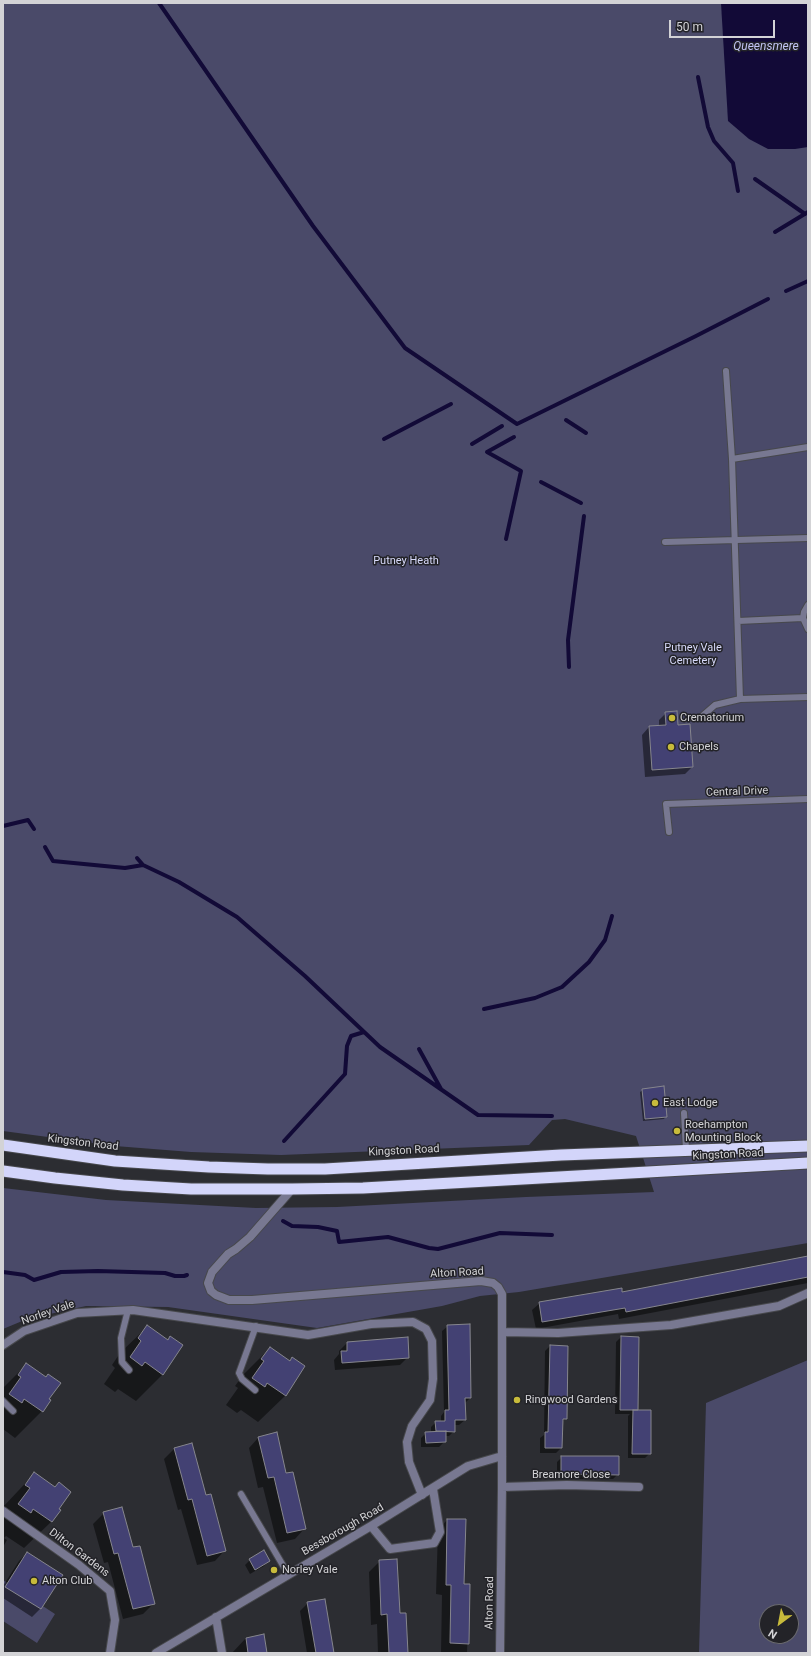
<!DOCTYPE html>
<html>
<head>
<meta charset="utf-8">
<style>
	body { margin:0 }
	#map { position:relative; width:811px; height:1656px; overflow:hidden; background:#2c2d32; font-family:Roboto,sans-serif }
	canvas { display:block }
	.frame { position:absolute; inset:0; border:4px solid #d3d3d6; pointer-events:none }
	.north { position:absolute; left:759px; top:1604px; width:40px; height:40px; box-sizing:border-box; background:#232328; border:1px solid #69696e; border-radius:50%; rotate:212deg; font-size:11px; font-weight:700; line-height:16px; text-align:center; color:#d3d3d6 }
	.north::after { content:''; display:block; margin:auto; width:14px; height:18px; background:#c8bb3b; clip-path:polygon(50% 0,100% 100%,50% 72%,0 100%) }
	.scale { position:absolute; left:669px; top:20px; width:106px; height:18px; box-sizing:border-box; border:2px solid #d3d3d6; border-top:0; padding-left:5px; font-size:12px; line-height:14px; white-space:nowrap; color:#d3d3d6; -webkit-text-stroke:3px #232328; paint-order:stroke }
</style>
</head>
<body>
<div id="map">
<canvas width="811" height="1656"></canvas>
<div class="frame"></div>
<div class="north">N</div>
<div class="scale">50 m</div>
</div>
<script>
const ctx = document.querySelector('canvas').getContext('2d');
ctx.lineJoin = 'round';
function paint(path, color) {
  ctx.fillStyle = color;
  ctx.fill(path, 'evenodd');
}
function toPath(rows) {
  const path = new Path2D();
  for (const r of rows) {
    path.moveTo(r[0], r[1]);
    for (let i = 2; i < r.length; i += 2) path.lineTo(r[i], r[i + 1]);
  }
  return path;
}
function stroke(path, color, width, dash) {
  ctx.strokeStyle = color;
  ctx.lineWidth = width;
  ctx.lineCap = dash ? 'butt' : 'round';
  ctx.setLineDash(dash || []);
  ctx.stroke(path);
}
function drawText(font, color, halo, rows, align = 'center') {
  ctx.font = font + ' Roboto,sans-serif';
  ctx.lineWidth = 3;
  ctx.setLineDash([]);
  ctx.textBaseline = 'middle';
  ctx.strokeStyle = halo;
  ctx.fillStyle = color;
  for (const [text, x, y, turn = 0] of rows) {
    ctx.save();
    ctx.translate(x, y);
    ctx.rotate((+turn || 0) * Math.PI / 180);
    ctx.textAlign = isNaN(turn) ? turn : align;
    if (halo) ctx.strokeText(text, 0, 0);
    ctx.fillText(text, 0, 0);
    ctx.restore();
  }
}
paint(toPath([
	[3,3,808,3,808,1243,519,1292,480,1296,442,1306,317,1328,168,1307,86,1306,27,1319,3,1329,3,1188,106,1200,256,1208,337,1207,526,1197,654,1192,636,1136,565,1119,552,1120,529,1145,281,1155,191,1152,115,1146,3,1131],
	[808,1360,808,1653,699,1653,706,1403],
	[767,1612,791,1612,791,1636,767,1636],
	[3,1580,55,1614,37,1643,3,1621]
]), '#4a4a69');
paint(toPath([
	[721,3,808,3,808,147,795,149,768,149,749,139,728,121]
]), '#120a37');
paint(toPath([
	[666,713,677,726,692,767,685,774,645,777,642,735,649,727,659,727,659,720],
	[643,1090,666,1116,664,1119,643,1121,640,1092],
	[808,1257,808,1283,619,1319,618,1314,536,1329,532,1310,540,1303,621,1293],
	[448,1326,470,1398,465,1403,465,1420,459,1425,454,1425,454,1431,449,1436,444,1436,444,1442,439,1447,421,1447,421,1438,426,1433,431,1433,431,1427,436,1422,441,1422,441,1416,444,1412,442,1331],
	[147,1327,167,1341,170,1338,170,1363,162,1375,136,1401,118,1389,115,1392,104,1384,115,1368,112,1365,120,1353],
	[621,1337,637,1409,650,1453,645,1458,628,1458,628,1416,630,1414,615,1414,616,1342],
	[347,1343,408,1357,400,1365,335,1370,334,1360,339,1354,339,1351],
	[550,1346,566,1418,562,1422,561,1448,556,1453,540,1453,540,1438,544,1435,545,1351],
	[270,1348,289,1362,292,1358,304,1366,285,1396,258,1422,241,1410,237,1413,226,1405,238,1388,235,1386,243,1375],
	[26,1365,49,1401,42,1411,15,1438,3,1429,3,1388],
	[259,1437,286,1475,305,1528,295,1539,277,1543,263,1487,258,1488,249,1448],
	[174,1449,206,1496,225,1550,215,1561,197,1565,181,1509,178,1510,164,1459],
	[562,1457,618,1474,613,1479,557,1479,557,1462],
	[34,1474,59,1510,51,1522,24,1548,6,1536,4,1538,7,1540,3,1547,3,1507],
	[104,1513,154,1603,143,1614,123,1619,108,1562,104,1563,93,1524],
	[447,1520,463,1585,469,1585,467,1653,441,1653,442,1595,436,1594,438,1530],
	[27,1553,61,1575,40,1609,32,1617,3,1598,3,1586,19,1561],
	[250,1560,269,1560,264,1566,250,1574,245,1565],
	[380,1561,399,1614,407,1653,378,1653,377,1624,371,1625,369,1572],
	[308,1603,332,1653,307,1653,300,1611],
	[246,1638,266,1653,232,1653]
]), '#0007');
stroke(toPath([
	[159,3,313,226,405,348,517,424,696,336,768,299],
	[698,77,708,127,714,141,733,163,738,191],
	[755,179,805,214],
	[775,232,808,212],
	[786,291,808,281],
	[566,420,586,433],
	[384,439,451,404],
	[472,444,502,426],
	[541,482,581,503],
	[506,539,521,471,487,452,514,437],
	[569,667,568,640,584,516],
	[3,826,28,820,34,829],
	[45,847,53,861,125,868,143,865],
	[137,858,143,865,179,882,237,917,305,976,380,1047,478,1115,552,1116],
	[484,1009,535,998,562,987,589,962,605,940,612,916],
	[419,1049,441,1089],
	[284,1141,345,1074,347,1046,351,1036,364,1032],
	[283,1221,292,1226,318,1227,337,1231,339,1242,388,1237,429,1248,438,1249,500,1233,552,1235],
	[3,1272,25,1275,34,1280,61,1272,98,1271,165,1273,175,1276,184,1276,187,1275]
]), '#120a37', 4);
const building = toPath([
	[677,711,678,725,690,724,693,767,652,770,649,726,666,725,665,712,677,711],
	[664,1086,667,1117,645,1119,642,1089,664,1086],
	[808,1256,808,1277,626,1312,625,1308,542,1322,539,1302,622,1288,622,1292,808,1256],
	[470,1324,471,1398,465,1398,466,1420,455,1420,455,1432,436,1431,435,1421,445,1421,445,1410,449,1410,447,1325,470,1324],
	[147,1325,168,1340,170,1336,183,1345,163,1375,145,1362,142,1366,130,1357,141,1341,138,1338,147,1325],
	[621,1336,639,1337,638,1410,620,1410,621,1336],
	[408,1337,409,1358,342,1363,341,1351,347,1351,347,1342,408,1337],
	[550,1345,568,1346,567,1419,563,1419,562,1448,545,1448,545,1432,548,1432,550,1345],
	[270,1347,290,1361,292,1357,305,1366,286,1396,267,1383,265,1387,252,1378,264,1361,261,1359,270,1347],
	[26,1363,46,1377,48,1374,61,1383,49,1399,51,1400,43,1412,24,1399,22,1403,9,1394,21,1377,18,1375,26,1363],
	[633,1410,651,1410,651,1454,632,1454,633,1410],
	[446,1431,446,1442,426,1443,425,1432,446,1431],
	[277,1432,286,1473,293,1472,306,1529,287,1533,274,1477,268,1478,258,1437,277,1432],
	[192,1443,206,1495,211,1494,226,1551,207,1556,192,1499,188,1500,174,1448,192,1443],
	[561,1456,619,1456,619,1475,561,1474,561,1456],
	[34,1472,55,1487,59,1482,71,1492,59,1509,61,1510,52,1522,33,1509,31,1513,18,1504,30,1488,25,1485,34,1472],
	[122,1507,133,1547,140,1546,155,1604,133,1609,118,1553,114,1554,103,1512,122,1507],
	[447,1519,466,1519,464,1584,470,1584,469,1644,450,1643,451,1585,446,1585,447,1519],
	[264,1550,270,1561,255,1570,249,1559,264,1550],
	[27,1552,63,1575,41,1609,5,1587,27,1552],
	[397,1559,400,1613,406,1613,408,1653,389,1653,387,1614,381,1615,379,1560,397,1559],
	[325,1599,334,1653,316,1653,307,1602,325,1599],
	[264,1634,267,1653,248,1653,246,1638,264,1634]
]);
paint(building, '#434173');
stroke(building, '#86868d', 1);
const service = toPath([
	[726,371,732,459,740,699,808,697],
	[732,459,808,447],
	[665,542,808,538],
	[808,605,804,612,803,618,808,629],
	[738,621,803,618],
	[700,718,715,705,740,699],
	[669,832,666,804,808,799],
	[684,1113,686,1150],
	[128,1310,121,1338,122,1362,129,1370],
	[255,1390,242,1379,239,1373,256,1326],
	[3,1401,13,1411],
	[241,1494,288,1574]
]);
const minor = toPath([
	[292,1189,250,1237,236,1249,228,1254,212,1272,208,1283,211,1291,216,1295,229,1300,252,1300,481,1281,493,1283,498,1287,502,1294,502,1487,500,1653],
	[503,1332,558,1333,671,1325,779,1306,808,1293],
	[3,1345,24,1331,77,1313,133,1310,308,1335,371,1324,413,1322,426,1329,432,1341,433,1379,430,1400,412,1426,407,1442,409,1462,422,1495],
	[502,1487,567,1485,639,1487],
	[3,1511,79,1565,110,1591,115,1620,110,1653],
	[371,1526,390,1549,434,1543,440,1532,433,1489],
	[216,1617,222,1653],
	[156,1653,371,1526,468,1466,502,1456]
]);
const trunk = toPath([
	[3,1145,115,1161,209,1167,268,1169,325,1169,561,1155,808,1146],
	[3,1171,55,1178,123,1185,191,1189,292,1189,363,1188,808,1163]
]);
stroke(service, '#47484c', 8);
stroke(minor, '#47484c', 10);
stroke(trunk, '#47484c', 13);
stroke(service, '#787891', 6);
stroke(minor, '#787891', 8);
stroke(trunk, '#d3d5fa', 11);
for (const [x, y, r, color] of [
	[672,718,4,"#c8bb3b"],
	[671,747,4,"#c8bb3b"],
	[655,1103,4,"#c8bb3b"],
	[677,1131,4,"#c8bb3b"],
	[517,1400,4,"#c8bb3b"],
	[274,1570,4,"#c8bb3b"],
	[34,1581,4,"#c8bb3b"]
]) {
  const dot = new Path2D();
  dot.arc(x, y, r, 0, 2 * Math.PI);
  ctx.fillStyle = color;
  ctx.fill(dot);
  stroke(dot, '#232328', 1.5);
}
drawText('11px', '#d7d9f9', '#232328', [
	["Putney Heath",406,561],
	["Putney Vale",693,648],
	["Cemetery",693,661]
]);
drawText('11px', '#d3d3d6', '#232328', [
	["Crematorium",680,718],
	["Chapels",679,747],
	["East Lodge",663,1103],
	["Roehampton",685,1125],
	["Mounting Block",685,1138],
	["Ringwood Gardens",525,1400],
	["Norley Vale",282,1570],
	["Alton Club",42,1581]
], 'left');
drawText('11px', '#d3d3d6', '#232328', [
	["Central Drive",737,792,-2],
	["Kingston Road",83,1143,7],
	["Kingston Road",404,1151,-3],
	["Kingston Road",728,1155,-3],
	["Alton Road",457,1273,-3],
	["Norley Vale",48,1313,-19],
	["Breamore Close",571,1475],
	["Bessborough Road",343,1530,-30],
	["Dilton Gardens",79,1553,37],
	["Alton Road",490,1603,-89]
]);
drawText('italic 12px', '#c0c2f2', '#232328', [
	["Queensmere",766,47]
]);
</script>
</body>
</html>
